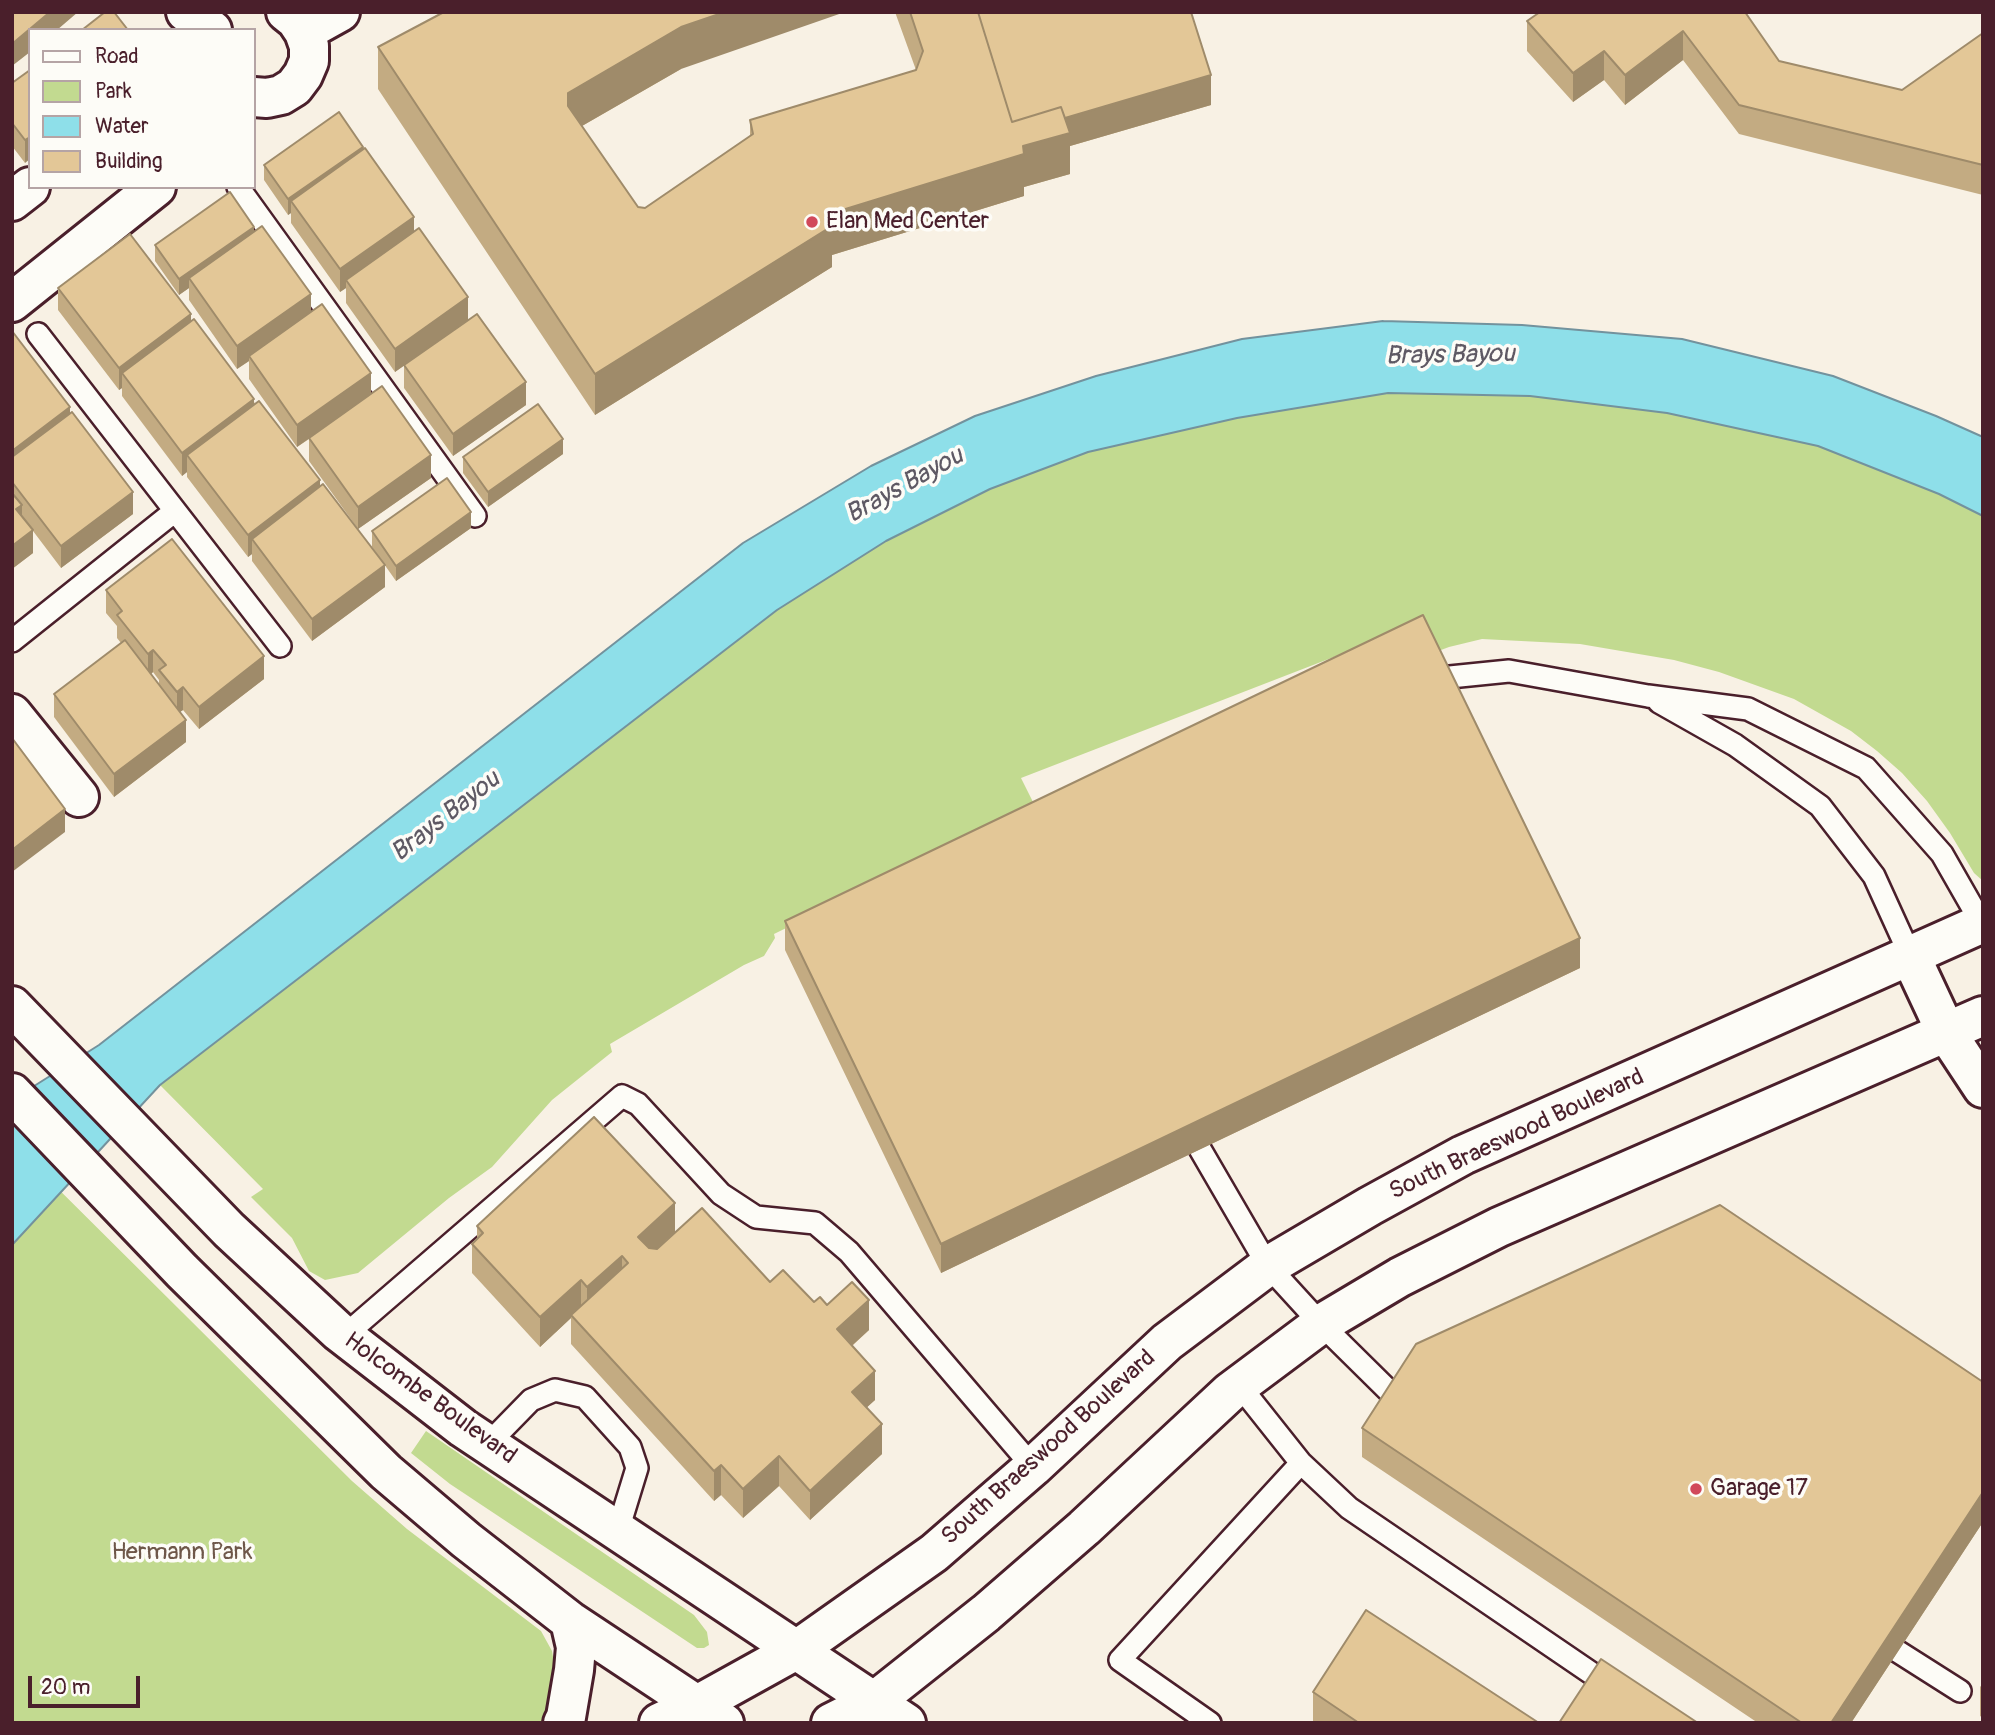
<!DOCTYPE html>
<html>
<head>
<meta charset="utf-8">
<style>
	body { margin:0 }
	#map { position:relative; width:1995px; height:1735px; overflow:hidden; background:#f8f1e4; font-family:Pangolin,sans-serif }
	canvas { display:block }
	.frame { position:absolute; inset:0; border:14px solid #4a1f2b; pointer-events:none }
	.legend { position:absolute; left:28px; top:28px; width:228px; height:161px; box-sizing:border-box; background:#fdfcf7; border:2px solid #b5a4a5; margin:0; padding:9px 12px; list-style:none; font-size:21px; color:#4a1f2b }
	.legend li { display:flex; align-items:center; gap:14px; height:35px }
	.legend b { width:35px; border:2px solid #b5a4a5 }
	.scale { position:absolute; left:28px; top:1676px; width:112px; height:32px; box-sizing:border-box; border:4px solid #4a1f2b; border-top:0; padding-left:9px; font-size:21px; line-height:24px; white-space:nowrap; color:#4a1f2b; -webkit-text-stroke:5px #fdfcf7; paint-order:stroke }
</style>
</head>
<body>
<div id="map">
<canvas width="1995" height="1735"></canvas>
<div class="frame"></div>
<ul class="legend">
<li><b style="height:9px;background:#fdfcf7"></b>Road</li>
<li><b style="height:19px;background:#c2da90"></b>Park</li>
<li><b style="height:19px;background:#8edfe9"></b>Water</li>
<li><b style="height:19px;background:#e3c797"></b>Building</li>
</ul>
<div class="scale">20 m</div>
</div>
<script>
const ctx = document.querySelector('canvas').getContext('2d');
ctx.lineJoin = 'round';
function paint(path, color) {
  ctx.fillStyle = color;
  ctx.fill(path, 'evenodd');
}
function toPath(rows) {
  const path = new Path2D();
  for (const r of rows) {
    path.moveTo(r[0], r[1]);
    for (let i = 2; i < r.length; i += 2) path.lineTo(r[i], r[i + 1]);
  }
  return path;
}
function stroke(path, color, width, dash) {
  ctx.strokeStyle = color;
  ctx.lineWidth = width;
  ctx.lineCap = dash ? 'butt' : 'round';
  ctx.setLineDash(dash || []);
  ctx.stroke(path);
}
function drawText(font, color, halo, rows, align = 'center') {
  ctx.font = font + ' Pangolin,sans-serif';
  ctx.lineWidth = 7;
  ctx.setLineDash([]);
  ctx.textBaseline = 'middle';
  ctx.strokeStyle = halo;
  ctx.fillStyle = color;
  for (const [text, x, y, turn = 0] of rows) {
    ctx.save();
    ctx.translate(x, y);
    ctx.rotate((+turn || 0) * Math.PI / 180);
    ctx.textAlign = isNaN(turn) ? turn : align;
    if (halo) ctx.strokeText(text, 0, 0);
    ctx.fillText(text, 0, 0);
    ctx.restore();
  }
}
paint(toPath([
	[1388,393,1530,396,1667,413,1818,446,1939,494,1983,516,1983,881,1974,873,1950,833,1927,801,1902,773,1877,751,1851,731,1794,699,1719,672,1674,660,1580,644,1482,639,1449,647,1417,659,1401,631,1021,778,1035,806,774,934,775,938,764,956,744,965,610,1044,612,1052,552,1100,492,1167,449,1198,358,1273,325,1280,309,1271,292,1238,251,1197,263,1189,160,1085,777,610,886,541,990,489,1088,452,1237,418],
	[12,1143,352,1481,407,1529,541,1631,552,1651,556,1674,548,1710,541,1723,12,1723],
	[426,1431,694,1615,707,1632,709,1645,704,1648,697,1648,450,1484,411,1453]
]), '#c2da90');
const water = toPath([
	[1383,321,1522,325,1682,339,1833,376,1936,416,1983,437,1983,516,1939,494,1818,446,1667,413,1530,396,1388,393,1237,418,1088,452,990,489,886,541,777,610,160,1085,12,1245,12,1100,99,1045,743,543,871,466,975,416,1096,376,1242,339,1383,321]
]);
paint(water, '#8edfe9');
stroke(water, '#73929d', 2);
const service = toPath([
	[238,187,475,516],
	[38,334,280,646],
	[12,641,175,511],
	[1440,678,1509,671,1648,696,1748,709,1866,768,1942,854,1982,924],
	[1659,702,1735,745,1820,806,1874,876,1910,955],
	[1200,1149,1268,1266,1321,1324,1399,1401],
	[344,1336,622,1096,638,1104,721,1194,756,1217,815,1223,849,1252,1033,1467],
	[488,1444,531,1400,555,1390,585,1397,630,1447,637,1468,618,1530],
	[1301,1463,1349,1508,1597,1677],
	[1897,1651,1960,1691],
	[1210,1723,1120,1660,1301,1463,1239,1385]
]);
const minor = toPath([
	[186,12,212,30],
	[304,32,340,12],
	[254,97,267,98,281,95,294,87,303,75,309,61,309,46,304,32,296,20,286,12],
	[12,201,30,187],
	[12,302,156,187],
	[12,714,79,797]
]);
const tertiary = toPath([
	[1910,955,1946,1032,1983,1088]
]);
const secondary = toPath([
	[659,1723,697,1705,798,1649,934,1553,1033,1467,1167,1342,1268,1266,1370,1206,1463,1155,1983,923],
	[831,1723,875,1701,986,1613,1084,1528,1230,1392,1321,1324,1400,1277,1499,1227,1983,1016]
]);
const primary = toPath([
	[12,1006,229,1230,339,1332,463,1428,906,1723],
	[12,1093,182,1271,386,1472,466,1540,570,1621,724,1723],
	[563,1723,566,1717,574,1670,576,1647,570,1621]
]);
stroke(service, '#4a1f2b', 26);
stroke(minor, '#4a1f2b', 44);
stroke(tertiary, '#4a1f2b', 44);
stroke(secondary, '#4a1f2b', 44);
stroke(primary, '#4a1f2b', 44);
stroke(service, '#fdfcf7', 21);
stroke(minor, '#fdfcf7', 38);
stroke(tertiary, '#fdfcf7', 38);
stroke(secondary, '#fdfcf7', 38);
stroke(primary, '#fdfcf7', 38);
paint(toPath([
	[895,12,1191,12,1211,105,1070,146,1070,174,1024,187,1024,196,832,255,832,267,595,415,378,89,378,47,681,69,582,126,638,207,645,208,750,137,750,120,916,70],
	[1745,12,1779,61,1902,90,1983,33,1983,195,1739,134,1683,60,1625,105,1604,80,1573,102,1527,51,1527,21],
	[30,70,25,163,12,146,12,83],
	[363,150,468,320,395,372,346,303,346,288,340,292,291,223,291,213,288,215,264,180,264,165],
	[155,245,311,312,431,478,358,529,309,461,309,439,297,447,249,379,249,361,237,369,189,300,189,288,179,295,155,261],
	[58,288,191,321,320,487,385,587,312,641,252,561,252,554,248,557,187,477,187,472,182,476,122,396,122,388,119,390,58,310],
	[12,331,70,413,133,514,61,568,33,531,33,553,12,569],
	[404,365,526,405,453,456,404,388],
	[563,454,488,507,463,473,463,457],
	[471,528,396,581,372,547,372,531],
	[106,590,264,679,199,729,183,710,180,712,186,742,114,797,54,717,54,694,121,643,117,638,117,626,106,613],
	[153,672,159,680,159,685,151,674],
	[785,921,1580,968,941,1273,785,950],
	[477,1226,675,1232,656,1249,770,1282,814,1302,827,1305,869,1330,852,1346,875,1400,867,1407,882,1454,810,1520,779,1486,743,1518,721,1495,714,1501,571,1344,571,1318,540,1347,472,1273,472,1244,477,1239],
	[1362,1428,1983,1522,1851,1723,1758,1723,1362,1457],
	[1983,1683,1983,1718,1980,1716,1980,1687],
	[1313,1692,1539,1723,1315,1723,1313,1721]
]), '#c3ab82');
paint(toPath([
	[50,12,78,12,57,30,30,30,30,52,12,66,12,44],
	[725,12,845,12,681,69,568,134,568,93,681,27],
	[1683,31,1683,60,1625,105,1625,75],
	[1604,51,1604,80,1573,102,1573,73],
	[1211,75,1211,105,1070,146,1070,174,1024,187,1024,196,832,255,832,267,595,415,595,374,826,215,1012,134],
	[30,137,30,159,25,163,25,140],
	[363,147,363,162,291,201,291,213,288,215,288,199],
	[414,217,414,240,346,280,346,288,340,292,340,269],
	[254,227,254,242,189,278,189,288,179,295,179,279],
	[311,294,311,317,249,356,249,361,237,369,237,346],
	[468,297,468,320,395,372,395,349],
	[191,314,191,336,122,373,122,388,119,390,119,368],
	[371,373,371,395,297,447,297,425],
	[526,382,526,405,453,456,453,434],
	[254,399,254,422,187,455,187,472,182,476,182,453],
	[70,407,70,430,12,473,12,451],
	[563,439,563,454,488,507,488,492],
	[431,455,431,478,358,529,358,507],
	[320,480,320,503,252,539,252,554,248,557,248,535],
	[133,492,133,514,61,568,61,546],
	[22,505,22,527,16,509],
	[471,512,471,528,396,581,396,566],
	[33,530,33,553,12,569,12,546],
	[385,565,385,587,312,641,312,619],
	[153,650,153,672,148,677,148,654],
	[264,656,264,679,199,729,199,707],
	[183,687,183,710,177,714,177,692],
	[186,720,186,742,114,797,114,774],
	[65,809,65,832,12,872,12,850],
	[1580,938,1580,968,941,1273,941,1244],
	[675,1203,675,1232,638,1266,638,1237],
	[622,1256,622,1285,587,1316,587,1287],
	[581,1280,581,1309,571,1315,571,1318,540,1347,540,1317],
	[869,1300,869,1330,837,1359,837,1329],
	[875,1371,875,1400,852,1421,852,1392],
	[882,1424,882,1454,810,1520,810,1491],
	[779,1456,779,1486,743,1518,743,1489],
	[721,1465,721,1495,714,1501,714,1471],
	[1983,1492,1983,1522,1851,1723,1831,1723]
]), '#9f8b6a');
const building = toPath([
	[12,12,50,12,12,44,12,12],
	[105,12,114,12,128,30,82,30,105,12],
	[444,12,725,12,681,27,568,93,568,106,638,207,645,208,753,134,750,120,916,70,923,51,910,12,978,12,1012,122,1061,107,1070,133,1023,146,1024,154,826,215,832,226,595,374,378,47,444,12],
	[978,12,1191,12,1211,75,1065,118,1061,107,1012,122,978,12],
	[1540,12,1745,12,1779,61,1902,90,1983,33,1983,165,1739,105,1683,31,1625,75,1604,51,1573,73,1527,21,1540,12],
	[30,70,30,137,25,140,12,123,12,83,30,70],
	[339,112,363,147,288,199,264,165,339,112],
	[365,148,414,217,340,269,291,201,365,148],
	[230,192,254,227,179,279,155,245,230,192],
	[262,226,311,294,237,346,189,278,262,226],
	[419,228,468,297,395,349,346,280,419,228],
	[130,234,191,314,119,368,58,288,130,234],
	[322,304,371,373,297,425,249,356,322,304],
	[477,314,526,382,453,434,404,365,477,314],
	[194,319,254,399,182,453,122,373,194,319],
	[12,331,70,407,12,451,12,331],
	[382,386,431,455,358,507,309,438,382,386],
	[259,401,320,480,248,535,187,455,259,401],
	[538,404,563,439,488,492,463,457,538,404],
	[72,412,133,492,61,546,12,482,12,457,72,412],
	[447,478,471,512,396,566,372,531,447,478],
	[323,484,385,565,312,619,252,539,323,484],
	[12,493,22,505,16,509,33,530,12,546,12,493],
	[172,539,264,656,199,707,183,687,177,692,159,670,166,665,153,650,148,654,117,615,122,611,106,590,172,539],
	[1423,615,1580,938,941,1244,785,921,1423,615],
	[125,640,186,720,114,774,54,694,125,640],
	[12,738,65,809,12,850,12,738],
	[594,1117,675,1203,638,1237,649,1248,657,1249,702,1208,770,1282,783,1270,814,1302,820,1297,827,1305,852,1282,869,1300,837,1329,875,1371,852,1392,882,1424,810,1491,779,1456,743,1489,721,1465,714,1471,571,1315,628,1263,622,1256,587,1287,581,1280,540,1317,472,1244,483,1233,477,1226,594,1117],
	[1720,1205,1983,1382,1983,1492,1831,1723,1802,1723,1362,1428,1416,1344,1720,1205],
	[1366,1610,1539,1723,1359,1723,1313,1692,1366,1610],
	[1601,1659,1698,1723,1559,1723,1601,1659]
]);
paint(building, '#e3c797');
stroke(building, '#9f8b6a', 2);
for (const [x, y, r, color] of [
	[812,222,7,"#d1495b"],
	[1696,1489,7,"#d1495b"]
]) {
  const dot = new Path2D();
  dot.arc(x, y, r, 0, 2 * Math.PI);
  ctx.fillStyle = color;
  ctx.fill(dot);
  stroke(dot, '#fdfcf7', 2.5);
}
drawText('24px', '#4a1f2b', '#fdfcf7', [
	["Elan Med Center",826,222],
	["Garage 17",1710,1489]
], 'left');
drawText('24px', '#4a1f2b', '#fdfcf7', [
	["South Braeswood Boulevard",1517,1135,-25],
	["Holcombe Boulevard",430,1399,36],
	["South Braeswood Boulevard",1049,1448,-42]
]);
drawText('24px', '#6e5749', '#fdfcf7', [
	["Hermann Park",182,1553]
]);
drawText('italic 26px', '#5e5964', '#fdfcf7', [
	["Brays Bayou",1450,356,-1],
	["Brays Bayou",905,486,-29],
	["Brays Bayou",446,817,-38]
]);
</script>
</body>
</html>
